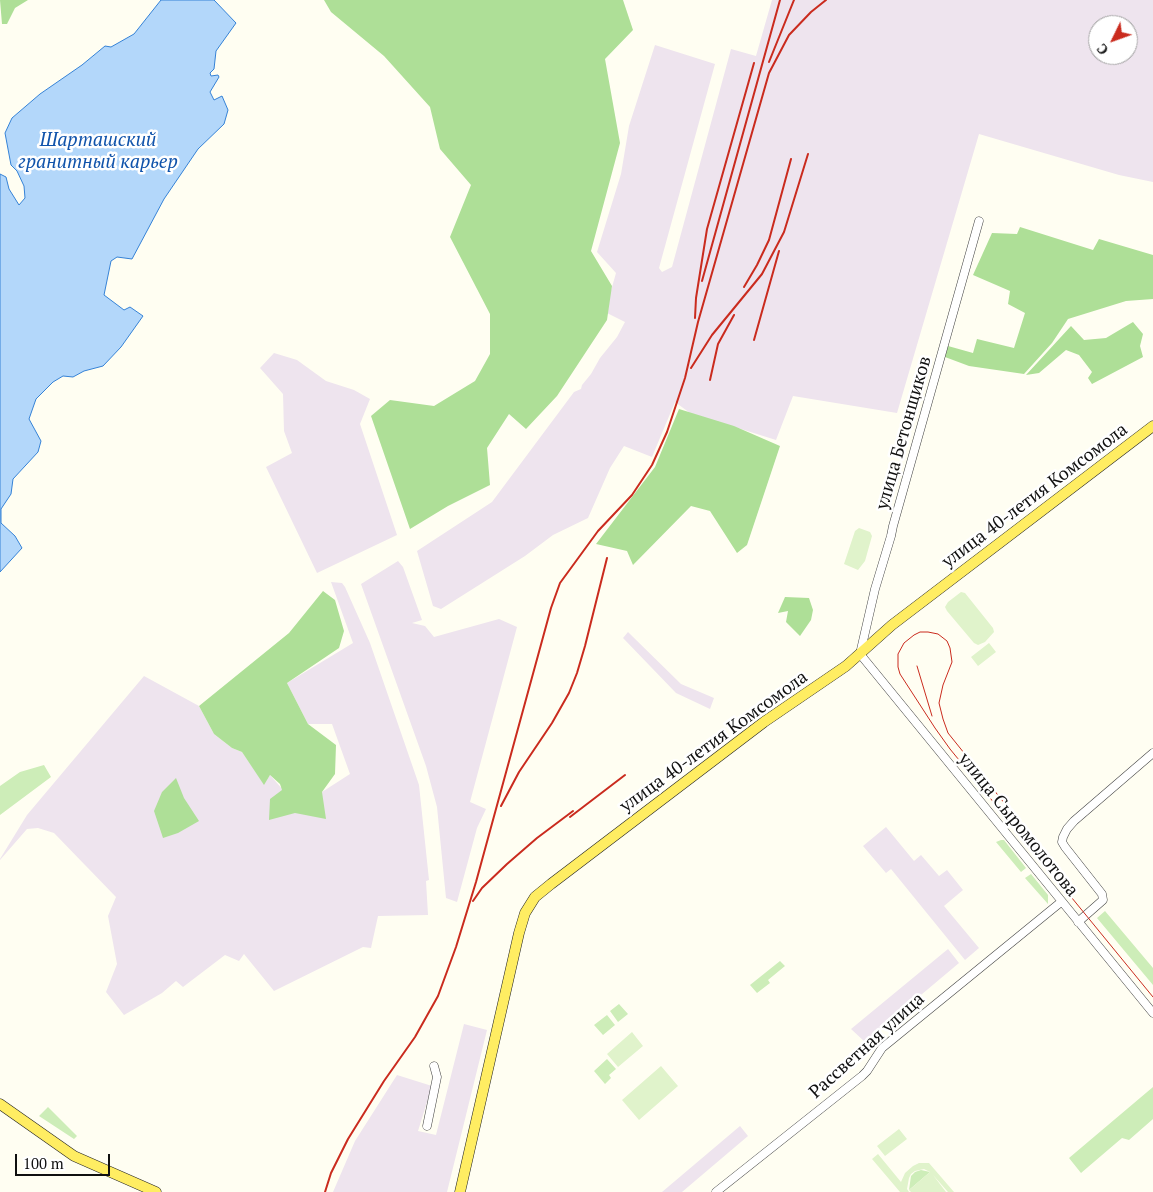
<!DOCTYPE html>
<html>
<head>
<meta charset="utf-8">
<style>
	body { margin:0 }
	#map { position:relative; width:1153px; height:1192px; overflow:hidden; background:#fffef2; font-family:"PT Serif",serif }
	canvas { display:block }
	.north { position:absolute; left:1088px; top:15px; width:50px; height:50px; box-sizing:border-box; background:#fff; border:1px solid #9f9f9f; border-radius:50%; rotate:228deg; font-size:14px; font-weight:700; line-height:20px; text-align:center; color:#101010 }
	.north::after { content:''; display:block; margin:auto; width:18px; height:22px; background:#ca2b1e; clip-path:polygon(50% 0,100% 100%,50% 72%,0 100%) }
	.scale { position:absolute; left:15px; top:1154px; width:95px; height:22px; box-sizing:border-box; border:2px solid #101010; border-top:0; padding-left:6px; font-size:15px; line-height:18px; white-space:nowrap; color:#101010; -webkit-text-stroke:4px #fff; paint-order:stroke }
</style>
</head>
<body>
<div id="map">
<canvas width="1153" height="1192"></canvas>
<div class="north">С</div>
<div class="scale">100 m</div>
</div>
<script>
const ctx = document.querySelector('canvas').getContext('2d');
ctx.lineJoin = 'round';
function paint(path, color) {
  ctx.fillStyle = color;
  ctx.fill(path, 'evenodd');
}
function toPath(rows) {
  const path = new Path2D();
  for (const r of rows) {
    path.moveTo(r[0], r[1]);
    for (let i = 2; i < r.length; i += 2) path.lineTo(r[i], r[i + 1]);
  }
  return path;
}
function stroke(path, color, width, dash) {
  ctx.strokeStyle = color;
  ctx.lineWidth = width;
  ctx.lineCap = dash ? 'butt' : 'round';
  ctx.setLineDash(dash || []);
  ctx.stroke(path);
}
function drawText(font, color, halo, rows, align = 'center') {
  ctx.font = font + ' "PT Serif",serif';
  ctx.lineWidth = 5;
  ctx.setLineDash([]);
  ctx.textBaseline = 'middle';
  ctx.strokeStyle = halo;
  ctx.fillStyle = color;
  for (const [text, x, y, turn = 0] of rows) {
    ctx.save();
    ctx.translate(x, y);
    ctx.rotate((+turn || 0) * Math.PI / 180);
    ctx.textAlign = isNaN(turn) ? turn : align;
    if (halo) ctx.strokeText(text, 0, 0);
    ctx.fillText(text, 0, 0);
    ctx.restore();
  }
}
paint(toPath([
	[772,0,1153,0,1153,182,1119,175,979,134,897,413,793,396,776,440,690,413,675,402,652,457,624,446,610,468,588,518,553,535,525,556,441,609,433,606,417,551,492,502,574,392,581,389,582,385,591,374,600,358,617,337,625,322,605,312,616,273,597,252,621,174,629,126,655,45,715,64,659,268,662,272,672,267,731,49,756,56],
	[1098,25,1128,25,1128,55,1098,55],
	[274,353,297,360,326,381,354,390,370,399,360,424,397,535,317,573,266,467,292,453,284,431,283,394,260,368],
	[398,561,403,567,422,620,412,623,425,626,434,637,499,619,517,627,470,802,486,809,477,828,457,902,446,898,437,807,426,766,361,584],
	[331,582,342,583,345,587,370,643,419,785,429,880,426,881,428,915,378,916,371,948,363,947,274,991,244,954,239,961,225,955,183,987,176,981,162,993,124,1015,106,992,117,964,108,916,116,897,54,833,38,828,27,829,0,860,0,859,27,815,144,676,199,706,214,734,232,748,242,752,264,784,270,775,283,790,322,792,350,774,332,724,308,724,287,683,353,643],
	[628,632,681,684,714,698,710,709,676,693,623,638],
	[886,827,914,861,921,855,939,876,947,870,963,890,944,906,979,948,965,960,891,869,886,873,863,846],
	[948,949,959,963,865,1042,851,1029],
	[464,1024,487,1030,447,1192,333,1192,355,1141,397,1075,432,1086,418,1131,436,1135],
	[740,1126,748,1136,682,1192,662,1192]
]), '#eee4ee');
paint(toPath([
	[44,765,51,777,0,815,0,786,20,772],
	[1001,840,1004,840,1026,868,1021,872,996,842],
	[1031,874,1048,895,1048,904,1025,878],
	[1105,911,1153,968,1153,985,1097,918],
	[780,961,785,966,768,980,770,983,757,993,750,985],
	[619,1004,628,1014,618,1022,610,1011],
	[607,1015,615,1025,603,1035,594,1025],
	[607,1059,616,1069,609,1075,611,1078,605,1084,594,1071],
	[1153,1087,1153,1119,1129,1140,1122,1138,1081,1173,1069,1158],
	[48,1107,77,1136,74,1139,39,1116],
	[921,1170,930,1172,909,1190,911,1176,915,1172]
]), '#cdedb8');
paint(toPath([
	[0,0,28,0,15,8,7,24,2,24],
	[324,0,623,0,633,30,605,59,620,143,591,251,612,286,607,320,557,396,526,429,509,414,487,448,490,485,448,506,410,529,371,416,390,400,434,406,475,381,490,354,490,314,450,237,471,185,440,149,430,107,384,56,331,12],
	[1020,227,1093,250,1099,239,1153,255,1153,299,1126,301,1068,319,1052,343,1024,374,969,366,945,357,948,346,973,353,977,339,1014,348,1025,313,1008,304,1010,291,973,275,992,233,1017,234],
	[1133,322,1143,334,1140,346,1143,357,1092,384,1088,378,1092,372,1079,355,1066,350,1039,373,1026,375,1071,326,1084,340,1106,338],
	[679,409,734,426,780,446,747,545,737,553,710,511,691,506,633,565,627,551,596,544,655,467],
	[323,591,335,600,344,631,339,648,287,683,308,724,336,745,335,774,322,792,326,819,295,813,269,820,270,799,282,790,280,784,270,775,264,785,242,752,232,748,214,734,199,706,289,633],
	[785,597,809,598,813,610,811,620,800,636,786,622,788,611,778,613],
	[176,778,184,798,199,821,178,833,163,838,154,811,162,792]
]), '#aedf97');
paint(toPath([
	[859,528,870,532,872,536,865,561,858,570,844,564,855,531],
	[961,592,965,593,993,628,994,632,985,642,978,645,974,643,947,611,945,607,948,602],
	[989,643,996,652,978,666,971,657],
	[632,1032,643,1046,618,1067,607,1054],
	[661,1066,678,1086,639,1120,622,1100],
	[899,1129,907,1139,885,1156,877,1146],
	[878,1154,901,1182,905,1173,913,1166,919,1163,929,1163,954,1192,948,1192,933,1175,946,1192,911,1192,909,1190,930,1172,924,1169,915,1171,911,1174,909,1178,907,1189,909,1192,900,1192,872,1159]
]), '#e0f3cb');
const water = toPath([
	[161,0,214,0,236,23,216,51,214,69,210,73,211,76,218,75,219,77,210,92,214,100,222,96,228,110,224,124,198,149,164,199,132,259,117,257,111,261,104,295,124,310,130,307,143,316,121,347,103,366,84,371,73,377,63,376,53,382,36,399,29,419,41,441,38,452,13,479,11,494,1,509,1,523,15,536,22,548,0,572,0,174,6,177,9,189,19,205,25,198,24,186,17,171,11,165,5,133,12,118,40,94,82,65,105,46,111,47,134,34,161,0]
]);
paint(water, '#b3d7fa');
stroke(water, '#3582d6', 1);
const minor = toPath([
	[979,221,893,526,891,536,875,589,860,654,1153,1013],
	[1078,922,1103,900,1102,894,1065,847,1062,842,1063,837,1067,829,1074,821,1153,753],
	[427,1126,437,1077,434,1066],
	[716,1192,862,1076,867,1071,882,1048,1061,902]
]);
const major = toPath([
	[0,1104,74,1156,156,1192],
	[460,1192,519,933,525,913,535,897,551,884,764,722,846,666,892,625,1153,426]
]);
stroke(minor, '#434343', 9);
stroke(major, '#212121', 11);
stroke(minor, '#fff', 8);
stroke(major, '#ffed62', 10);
stroke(toPath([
	[917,666,932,716],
	[1030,835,948,733,943,719,939,703,943,685,952,662,950,648,947,641,938,634,928,632,920,632,914,635,904,643,898,654,898,667,900,674,935,728,950,749,1153,997]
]), '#ca2b1e', 1);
stroke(toPath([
	[769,62,794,0],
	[702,281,780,0],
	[744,287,757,265,769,240,791,159],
	[695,318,696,298,707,229,754,63],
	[754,340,779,251],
	[691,368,712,335,762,274,784,232,808,154],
	[710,380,718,344,734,315],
	[501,806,519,772,552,723,569,693,577,673,585,646,607,558],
	[570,817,625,775],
	[473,901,482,888,507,864,537,838,573,811],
	[325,1192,331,1173,348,1139,384,1081,415,1037,438,996,456,947,476,882,551,608,560,583,598,531,632,495,652,465,667,432,685,378,698,322,769,73,789,35,811,12,826,0]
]), '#ca2b1e', 2);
drawText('18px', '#101010', '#fff', [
	["улица Бетонщиков",904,433,-74],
	["улица 40-летия Комсомола",1035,496,-37],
	["улица 40-летия Комсомола",714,742,-36],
	["улица Сыромолотова",1018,825,51],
	["Рассветная улица",867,1046,-42]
]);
drawText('italic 19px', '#1053ab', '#fff', [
	["Шарташский",98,141],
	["гранитный карьер",98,163]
]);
</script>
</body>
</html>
